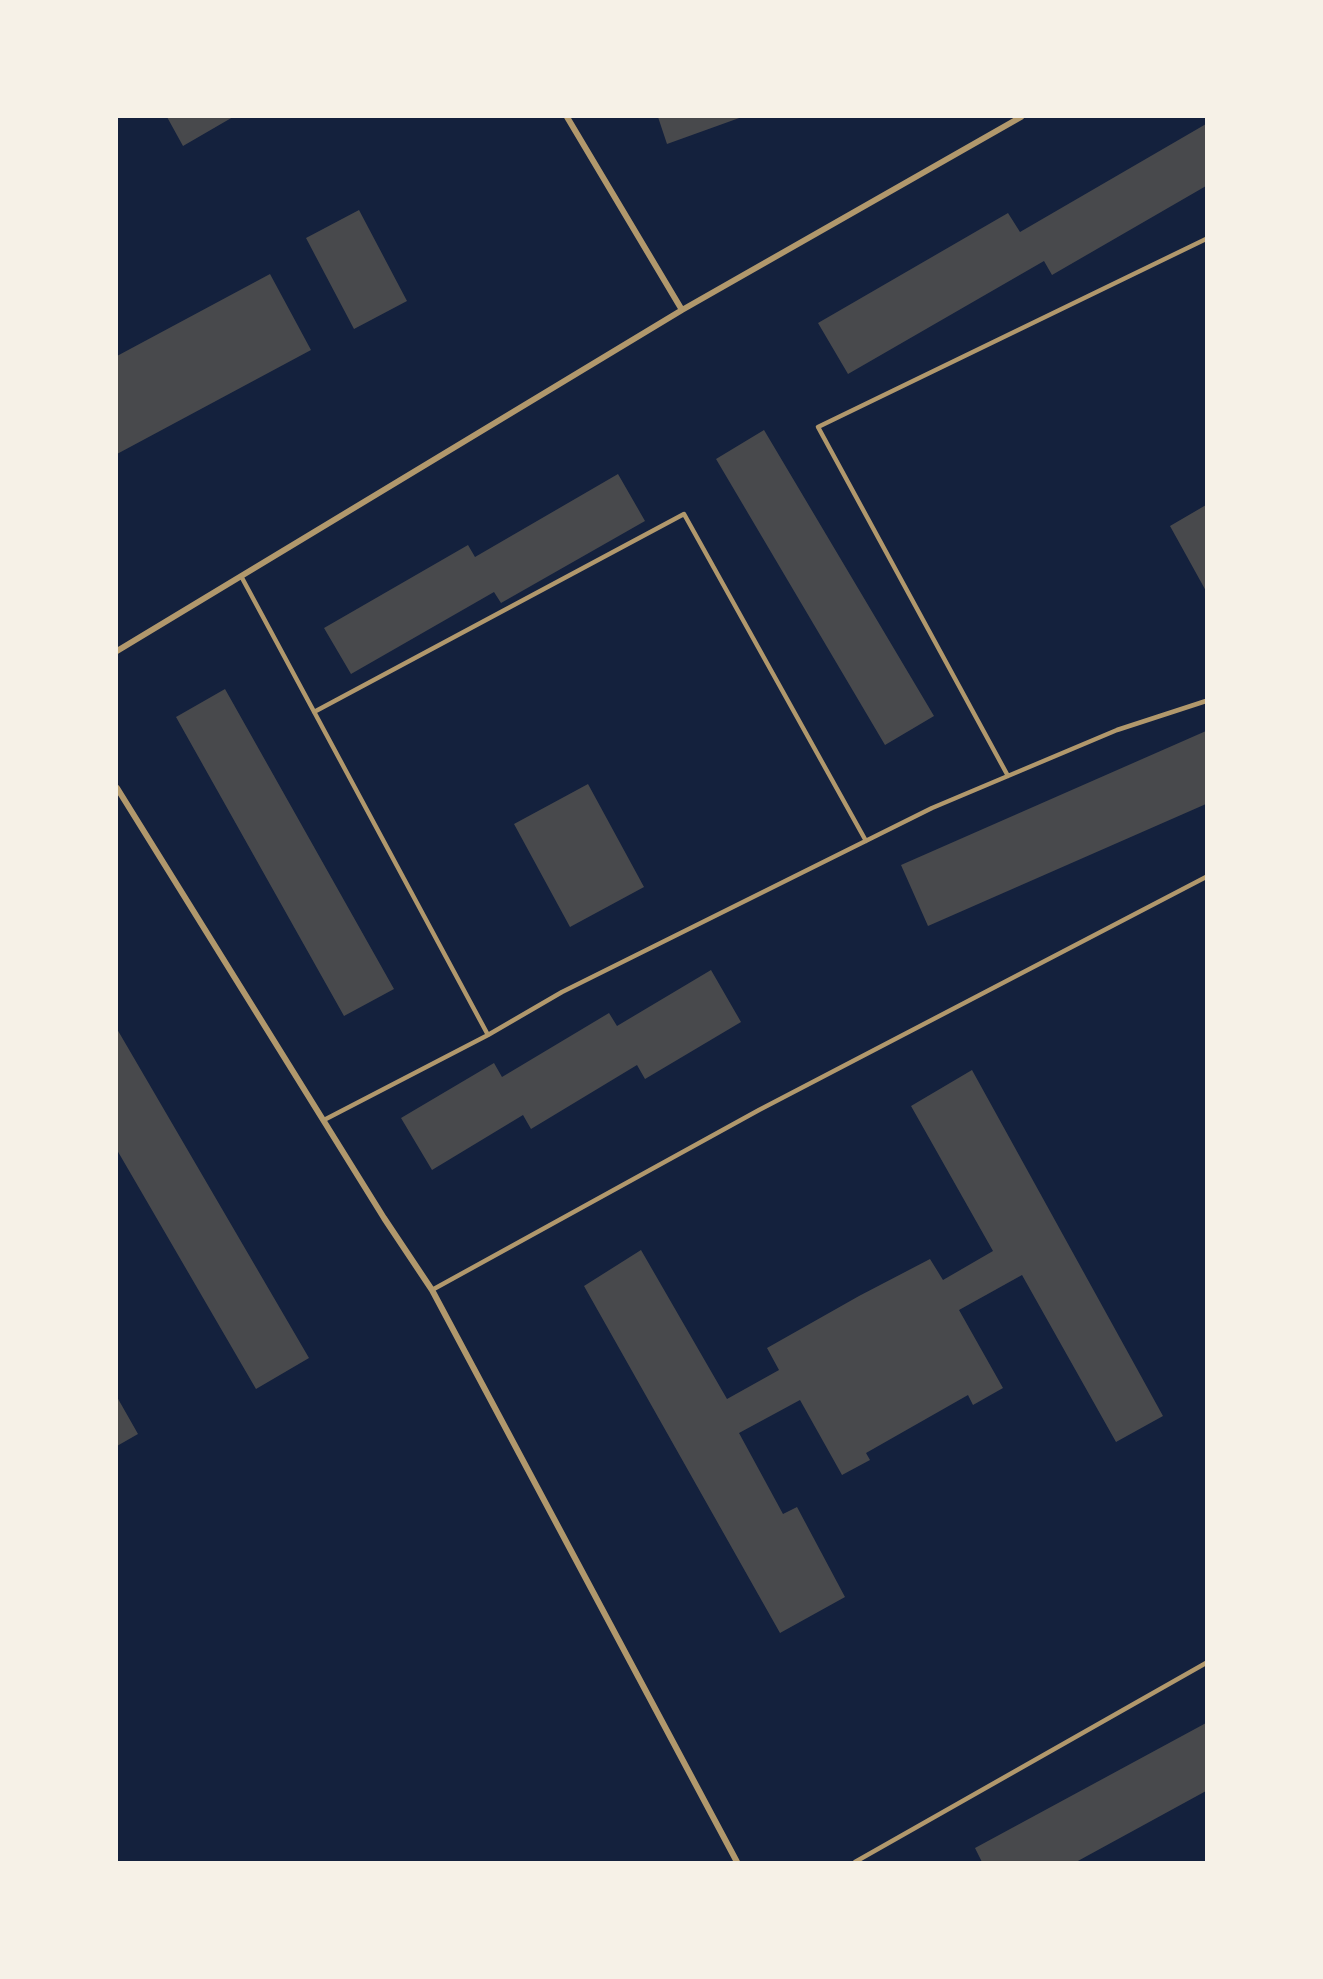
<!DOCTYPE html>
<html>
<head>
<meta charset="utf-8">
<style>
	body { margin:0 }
	#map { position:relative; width:1323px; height:1979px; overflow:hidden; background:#14213d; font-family:Mulish,sans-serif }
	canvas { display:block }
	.frame { position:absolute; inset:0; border:118px solid #f6f1e7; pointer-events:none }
</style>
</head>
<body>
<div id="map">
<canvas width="1323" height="1979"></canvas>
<div class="frame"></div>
</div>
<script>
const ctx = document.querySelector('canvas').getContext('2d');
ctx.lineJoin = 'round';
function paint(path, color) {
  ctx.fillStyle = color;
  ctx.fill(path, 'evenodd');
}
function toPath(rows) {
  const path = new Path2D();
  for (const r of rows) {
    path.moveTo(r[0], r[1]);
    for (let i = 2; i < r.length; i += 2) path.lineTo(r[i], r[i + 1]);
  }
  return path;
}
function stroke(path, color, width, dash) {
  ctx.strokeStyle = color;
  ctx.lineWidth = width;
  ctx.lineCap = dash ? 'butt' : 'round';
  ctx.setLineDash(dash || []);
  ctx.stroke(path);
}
paint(toPath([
	[167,117,233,117,183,146],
	[658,117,742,117,667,144],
	[1206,124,1206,186,1052,275,1044,261,848,374,818,323,1008,213,1020,232],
	[359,210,407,301,354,329,306,238],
	[270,274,311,350,117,454,117,356],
	[764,430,934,716,885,745,716,459],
	[618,474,645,521,501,603,494,592,351,674,324,628,468,545,475,557],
	[1206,505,1206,591,1170,526],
	[225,689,394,989,344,1016,176,717],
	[1206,731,1206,804,928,926,901,865],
	[588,784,644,887,570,927,514,824],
	[711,970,741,1022,645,1079,637,1065,531,1129,523,1115,432,1170,401,1118,494,1063,502,1077,609,1013,617,1026],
	[117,1029,309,1358,256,1389,117,1150],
	[972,1070,1163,1416,1116,1442,1022,1275,959,1310,1003,1388,973,1405,968,1395,866,1453,870,1460,842,1475,800,1400,739,1433,783,1514,797,1507,845,1597,780,1633,584,1286,641,1250,727,1399,779,1370,767,1348,859,1296,930,1259,943,1280,993,1251,911,1106],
	[117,1397,138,1434,117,1446],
	[1206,1723,1206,1791,1076,1862,982,1862,975,1848]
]), '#48494c');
stroke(toPath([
	[241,576,488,1035],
	[314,712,684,514,866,841],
	[1008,776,818,427,1206,239],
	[324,1120,488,1035,562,992,932,808,1117,730,1206,701],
	[432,1290,759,1110,1206,877],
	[855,1862,1206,1663]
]), '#b1986c', 4.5);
stroke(toPath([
	[567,117,682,310],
	[117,651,682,310,1021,117],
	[117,788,384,1218,432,1290,737,1862]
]), '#b1986c', 6);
</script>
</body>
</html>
